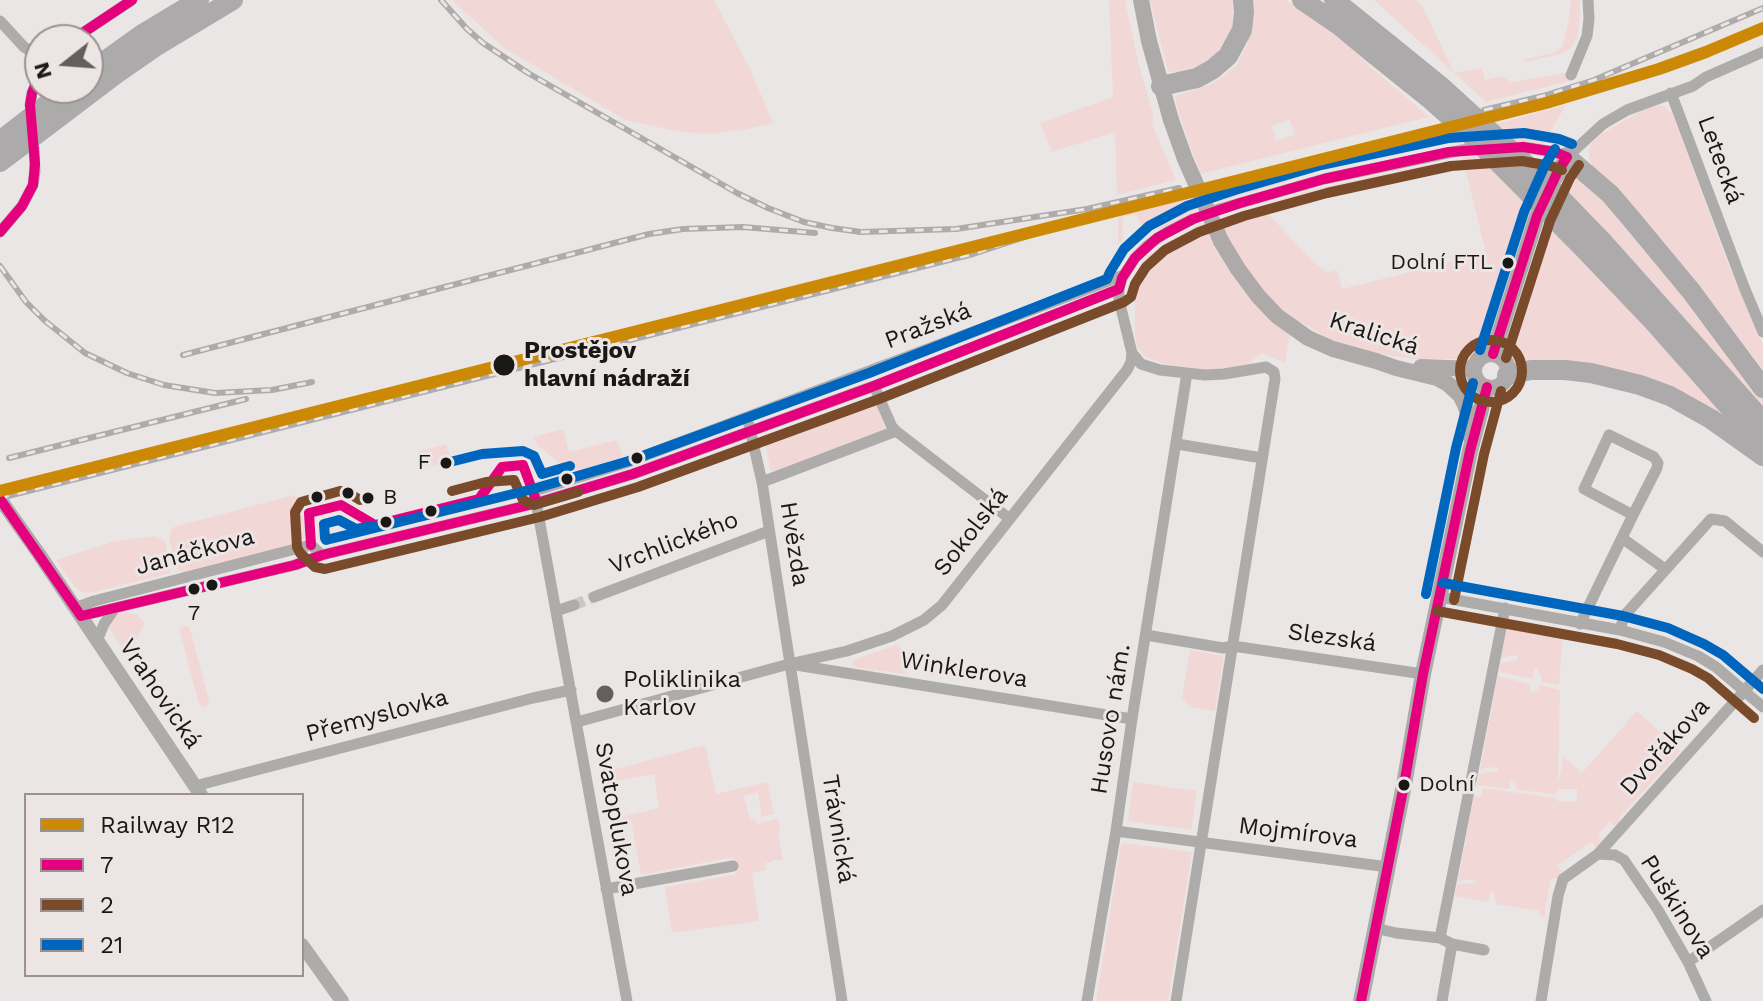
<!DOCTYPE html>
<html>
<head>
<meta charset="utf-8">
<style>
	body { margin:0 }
	#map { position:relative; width:1763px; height:1001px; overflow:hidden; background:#eae6e6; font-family:"Work Sans",sans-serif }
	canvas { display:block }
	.legend { position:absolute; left:24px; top:793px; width:280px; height:184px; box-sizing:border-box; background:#ece5e4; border:2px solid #989392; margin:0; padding:10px 14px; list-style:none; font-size:24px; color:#1a1717 }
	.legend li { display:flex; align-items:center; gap:16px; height:40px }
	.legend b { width:40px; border:2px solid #989392 }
	.north { position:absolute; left:24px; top:24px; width:80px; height:80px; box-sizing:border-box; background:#ece5e4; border:2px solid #989392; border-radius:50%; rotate:253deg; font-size:22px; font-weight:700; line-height:32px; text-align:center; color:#1a1717 }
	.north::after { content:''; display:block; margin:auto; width:28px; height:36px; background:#635f5f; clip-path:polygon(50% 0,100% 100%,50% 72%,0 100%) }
</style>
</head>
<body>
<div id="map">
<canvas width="1763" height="1001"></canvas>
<ul class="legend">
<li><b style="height:10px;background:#cb8905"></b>Railway R12</li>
<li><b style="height:10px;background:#e5007d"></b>7</li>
<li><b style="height:10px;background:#7a4b2a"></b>2</li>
<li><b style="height:10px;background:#0065bd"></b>21</li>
</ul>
<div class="north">N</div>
</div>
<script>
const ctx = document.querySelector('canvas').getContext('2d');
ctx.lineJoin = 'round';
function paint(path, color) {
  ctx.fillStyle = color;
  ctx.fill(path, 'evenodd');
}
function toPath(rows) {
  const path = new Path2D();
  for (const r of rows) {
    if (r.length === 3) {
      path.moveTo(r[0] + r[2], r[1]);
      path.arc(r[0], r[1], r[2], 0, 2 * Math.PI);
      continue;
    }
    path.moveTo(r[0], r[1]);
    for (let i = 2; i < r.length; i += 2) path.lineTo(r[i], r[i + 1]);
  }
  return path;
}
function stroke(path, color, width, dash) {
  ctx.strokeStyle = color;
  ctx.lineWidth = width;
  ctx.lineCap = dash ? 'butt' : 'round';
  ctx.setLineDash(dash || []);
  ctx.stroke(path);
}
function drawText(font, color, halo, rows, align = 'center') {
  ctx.font = font + ' "Work Sans",sans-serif';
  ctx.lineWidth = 6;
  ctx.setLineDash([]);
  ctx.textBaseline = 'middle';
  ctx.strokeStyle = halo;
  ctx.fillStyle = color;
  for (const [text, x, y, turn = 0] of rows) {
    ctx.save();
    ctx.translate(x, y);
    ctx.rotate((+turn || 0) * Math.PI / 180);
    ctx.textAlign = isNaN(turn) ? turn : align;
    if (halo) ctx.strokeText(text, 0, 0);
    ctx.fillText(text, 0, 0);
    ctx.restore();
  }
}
paint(toPath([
	[452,0,714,0,751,71,773,123,742,130,705,134,675,131,625,120,503,47],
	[1109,0,1125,0,1139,66,1153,113,1152,124,1176,180,1117,195,1115,132,1052,152,1040,123,1113,97],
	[1150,0,1233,0,1232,33,1215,55,1199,68,1180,73,1168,71],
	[1252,0,1286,0,1347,42,1367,64,1429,117,1201,174,1180,118,1175,96,1214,83,1237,65,1247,44,1254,13],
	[1290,120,1295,135,1276,140,1272,126],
	[1374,0,1416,0,1423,7,1454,73,1482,68,1485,80,1501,76,1512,82,1565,73,1571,75,1570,81,1486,102],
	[1571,0,1580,0,1580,15,1577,38,1570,49,1562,54,1525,62,1523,60,1553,53,1563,46,1568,24],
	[1566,105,1543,144,1500,140,1454,142,1299,175,1287,182,1214,203,1181,217,1160,229,1142,226,1136,214,1123,217,1122,243,1118,244,1118,217,1219,190,1493,125],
	[1660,105,1664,106,1673,115,1730,269,1763,344,1763,404,1732,422,1691,400,1513,367,1507,354,1506,344,1509,344,1527,297,1546,217,1563,184,1573,179,1582,181,1593,167,1589,159,1589,149,1592,143,1601,134,1645,109],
	[1489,153,1536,202,1517,237,1506,266,1495,318,1488,341,1477,355,1460,359,1415,359,1367,352,1335,342,1299,321,1289,339,1285,363,1262,353,1245,366,1211,371,1161,363,1145,356,1137,347,1135,334,1135,274,1146,257,1166,243,1198,225,1307,191,1386,173,1389,177,1396,175,1397,171,1433,164,1434,165,1443,163,1443,161,1448,162,1319,194,1318,194,1266,212,1312,260,1327,273,1337,270,1342,289,1486,253,1462,156],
	[875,399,886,430,771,472,766,447,767,439],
	[563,429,569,452,617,440,622,455,620,458,580,470,570,471,537,445,534,437],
	[446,444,451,461,422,468,417,452],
	[294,495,298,500,306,531,304,538,298,544,184,573,177,569,169,538,171,529,174,527],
	[155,536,165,541,171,573,89,593,80,591,74,586,56,560,115,541],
	[127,612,137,615,145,623,135,643,133,664,107,625,112,618,120,613],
	[1515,623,1563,632,1559,685,1541,682,1541,676,1537,668,1534,669,1533,679,1500,672,1500,663,1518,660,1517,655,1501,658,1507,628],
	[187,626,190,629,209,701,209,704,205,707,199,704,180,632,181,627],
	[898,644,902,651,905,674,859,668,852,665,854,660],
	[1190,650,1224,656,1215,711,1189,707,1187,702,1182,697],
	[1498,676,1529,684,1531,693,1540,690,1539,685,1541,685,1560,690,1558,783,1564,757,1582,773,1637,711,1681,751,1619,818,1620,823,1616,827,1609,822,1598,835,1603,841,1596,847,1591,842,1557,866,1562,871,1558,879,1551,878,1545,907,1545,917,1539,915,1539,911,1496,904,1494,892,1490,893,1489,902,1455,896,1457,884,1476,883,1475,879,1458,881,1474,796,1481,797,1483,788,1555,798,1558,801,1565,802,1577,801,1577,789,1559,789,1555,794,1517,790,1515,780,1510,782,1510,789,1477,785,1479,774,1498,771,1497,767,1480,769],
	[705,745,716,794,767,782,774,814,762,817,758,792,744,796,750,820,756,819,757,824,777,819,779,822,780,831,778,832,783,860,772,860,772,862,765,863,766,870,752,873,759,921,672,933,665,887,736,874,734,857,641,875,631,820,614,823,613,819,659,808,654,774,607,782,605,772],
	[1133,782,1197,791,1191,830,1128,821],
	[1123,843,1192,852,1168,1001,1096,1001,1121,844]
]), '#f1d8d6');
stroke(toPath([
	[574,605,594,597]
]), '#cbc7c7', 11, [11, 5.5]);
stroke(toPath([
	[0,21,24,47,40,57],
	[72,40,132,0],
	[1571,75,1587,36,1589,19,1588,0],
	[1671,93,1744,287,1763,332],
	[30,105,32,93,40,73],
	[1523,147,1555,152,1567,157,1603,124,1627,110,1693,86,1706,77,1763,52],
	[1216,210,1324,179,1467,149],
	[0,232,22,206,33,185,35,171,34,148],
	[874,386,892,427,896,431,1010,519],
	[749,425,762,482,842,1001],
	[1609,435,1654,457,1658,463,1657,468,1633,515,1584,489,1609,435],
	[1177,444,1262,458],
	[762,482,896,431],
	[1622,538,1665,569],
	[594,597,769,531],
	[1440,597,1620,630,1664,642,1698,656,1716,667,1763,707],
	[75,608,94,601,311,545,322,555],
	[556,611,574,605],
	[81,616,295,565,322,555,537,503,633,474,874,386,1119,289],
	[1580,624,1633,515],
	[1620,630,1624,616,1711,519,1725,521,1763,552],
	[1146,635,1223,648,1233,646,1423,674],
	[97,641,104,624,115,608],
	[796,665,1132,719],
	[577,722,789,664,847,651,892,636,924,620,942,605,1127,370,1131,362,1132,353],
	[195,786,533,698,571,690],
	[1116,831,1388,867],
	[1598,854,1615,855,1624,860,1658,910,1688,962,1706,1001],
	[606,889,733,866],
	[1375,928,1396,933,1440,938,1452,944,1484,950],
	[1440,938,1505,608],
	[1688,962,1763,910],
	[627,1001,534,491,628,462,1124,275],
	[1087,1001,1116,831,1132,719,1187,373],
	[1176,1001,1275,379,1274,372,1266,367,1224,374,1205,375,1160,370,1141,364,1132,353,1119,300,1119,289,1122,278,1135,258,1148,245,1167,232,1193,219],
	[1442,1001,1452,944],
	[1541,1001,1558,896,1563,879,1598,854,1763,670]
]), '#aeacab', 11);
stroke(toPath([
	[0,499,39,554,201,795],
	[302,945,342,1001]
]), '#aeacab', 14);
stroke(toPath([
	[1141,0,1149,41,1171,120],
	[1555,178,1567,157],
	[1221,241,1238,269,1258,296,1277,316,1308,338,1333,349,1376,361,1396,368,1437,378,1448,384,1460,395,1465,405,1469,417,1470,436],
	[1493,354,1537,216],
	[1491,371,17],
	[1421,367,1474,369],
	[1361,1001,1404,785,1423,674,1470,451,1487,387]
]), '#aeaaaa', 16);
stroke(toPath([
	[1302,0,1340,26,1375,55],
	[1334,0,1390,45],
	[88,73,144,33,199,0],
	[1161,86,1197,78,1213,69,1228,56,1242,30,1244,12,1243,0],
	[1567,157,1610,194,1633,221,1691,291,1763,388],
	[1602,241,1763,421],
	[1589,254,1653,321,1761,443],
	[1507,375,1531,370,1565,370,1591,373,1640,385,1670,396,1711,419,1763,456]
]), '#acaaaa', 20);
const rail = toPath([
	[441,0,467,29,483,43,528,73,737,193,768,208,804,222,832,228,861,232,956,229,1087,209,1179,188],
	[1484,110,1543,96,1594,80,1763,8],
	[0,266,26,302,44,320,85,353,127,373,164,385,215,393,272,390,312,382],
	[183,355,649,234,683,229,743,227,815,233],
	[9,458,246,399],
	[0,498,973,254,1071,222]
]);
stroke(rail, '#aeabab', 6);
stroke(rail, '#ece5e4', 3, [9]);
stroke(toPath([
	[1171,120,1185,159,1221,241]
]), '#aeaaaa', 16);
stroke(toPath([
	[1390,45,1443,88,1539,176,1602,241],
	[1375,55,1431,100,1476,140,1589,254],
	[0,141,68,88],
	[0,162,116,74,155,47,233,0]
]), '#acaaaa', 20);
stroke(toPath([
	[72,40,132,0],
	[0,232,22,206,33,185,35,164,30,105,32,93,40,73],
	[1493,354,1537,216,1558,171,1567,157],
	[0,499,81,616,295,565,322,555,537,503,633,474,874,386,1119,289,1122,278,1135,258,1157,238,1193,219,1240,203,1324,179,1449,152,1523,147,1555,152,1567,157],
	[311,545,309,513,341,505,375,525,479,499,502,467,523,465,537,503],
	[1361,1001,1404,785,1423,674,1470,451,1487,387]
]), '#e5007d', 10);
stroke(toPath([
	[1491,371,31],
	[1506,358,1550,221,1570,178,1579,165],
	[452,491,486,482,514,480,523,500,534,505,578,492],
	[368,498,360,500,347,492,340,491,301,502,295,512,297,547,300,553,315,567,325,569,540,517,638,487,879,399,1124,302,1131,297,1135,284,1146,267,1165,250,1199,232,1244,216,1327,193,1451,166,1522,161,1551,166,1562,170],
	[1454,600,1484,454,1501,391],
	[1437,611,1617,644,1659,655,1692,669,1708,678,1754,718]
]), '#7a4b2a', 10);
stroke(toPath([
	[1480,350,1524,212,1545,165,1555,149],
	[446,463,482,454,523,451,534,456,542,474,570,466],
	[374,526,356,529,339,520,324,524,325,538,326,540,533,489,629,461,869,373,1107,279,1110,272,1124,249,1149,226,1187,206,1235,190,1321,165,1448,138,1524,133,1559,139,1572,144],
	[1443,583,1623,616,1668,628,1704,644,1723,655,1763,689],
	[1426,594,1456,448,1473,383]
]), '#0065bd', 10);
stroke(toPath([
	[0,491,1546,103,1659,69,1706,52,1763,28]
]), '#cb8905', 12);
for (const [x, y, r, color] of [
	[1508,263,7,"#1a1717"],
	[504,365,12,"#1a1717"],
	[637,458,7,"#1a1717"],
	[446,463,7,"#1a1717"],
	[567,479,7,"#1a1717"],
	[348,493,7,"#1a1717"],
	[317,497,7,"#1a1717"],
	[368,498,7,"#1a1717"],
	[431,511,7,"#1a1717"],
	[386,522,7,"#1a1717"],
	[212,585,7,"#1a1717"],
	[194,589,7,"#1a1717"],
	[605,694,10,"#635f5f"],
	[1404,785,7,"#1a1717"]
]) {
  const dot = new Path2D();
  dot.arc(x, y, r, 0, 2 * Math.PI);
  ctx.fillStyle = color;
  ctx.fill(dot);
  stroke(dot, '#ece5e4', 3);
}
drawText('22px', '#1a1717', '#ece5e4', [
	["Dolní FTL",1493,263],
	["F",431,463],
	["B",383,498,"left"],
	["7",194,614,"center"],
	["Dolní",1419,785,"left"]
], 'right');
drawText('24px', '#1a1717', '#ece5e4', [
	["Letecká",1720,160,70],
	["Pražská",928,326,-21],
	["Kralická",1374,334,18],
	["Sokolská",971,532,-52],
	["Vrchlického",674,543,-21],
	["Hvězda",794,544,81],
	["Janáčkova",195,552,-15],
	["Slezská",1332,638,8],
	["Winklerova",964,670,9],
	["Vrahovická",160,694,56],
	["Přemyslovka",377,716,-15],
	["Husovo nám.",1111,719,-81],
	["Dvořákova",1665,747,-48],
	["Svatoplukova",616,819,80],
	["Trávnická",838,829,81],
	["Mojmírova",1298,833,7],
	["Puškinova",1677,907,58]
]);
drawText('bold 24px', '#1a1717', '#ece5e4', [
	["Prostějov",524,351],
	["hlavní nádraží",524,379]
], 'left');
drawText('24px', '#1a1717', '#ece5e4', [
	["Poliklinika",623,680],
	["Karlov",623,708]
], 'left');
</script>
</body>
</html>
